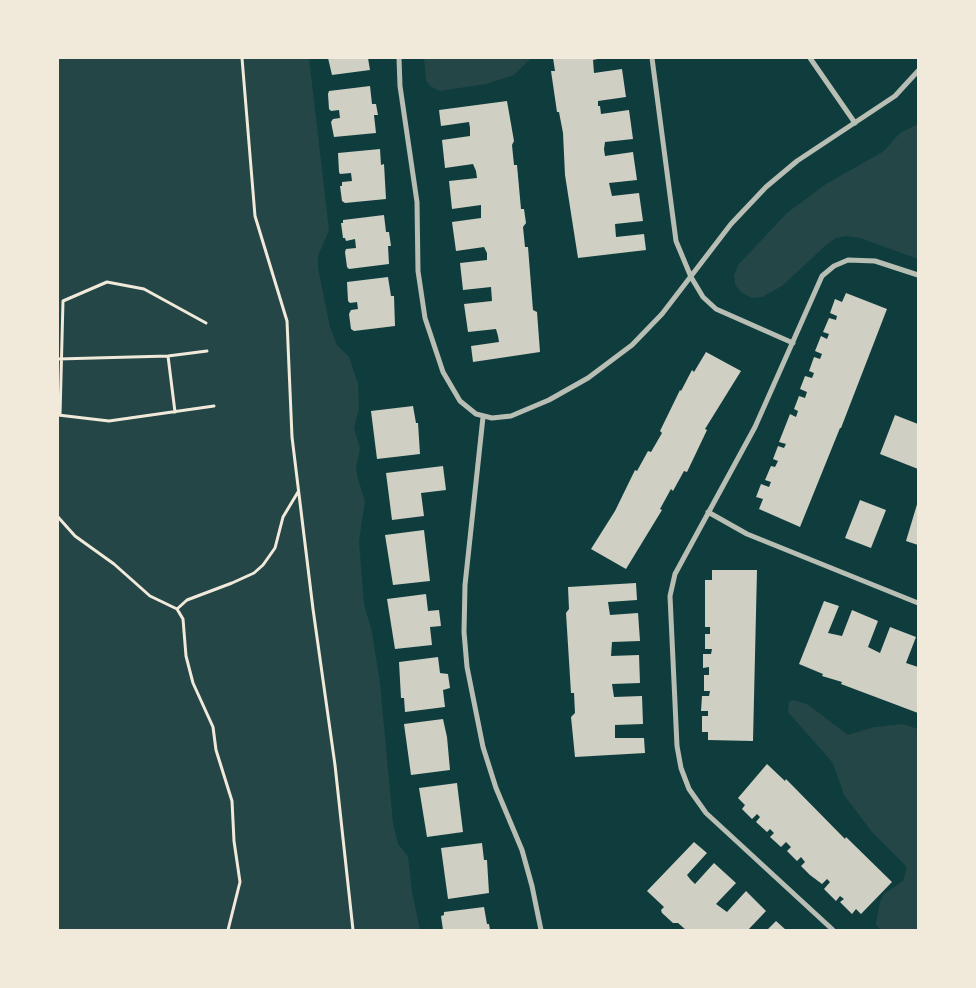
<!DOCTYPE html>
<html>
<head>
<meta charset="utf-8">
<style>
	body { margin:0 }
	#map { position:relative; width:976px; height:988px; overflow:hidden; background:#0f3d3e; font-family:"PT Sans",sans-serif }
	canvas { display:block }
	.frame { position:absolute; inset:0; border:59px solid #f1e9da; pointer-events:none }
</style>
</head>
<body>
<div id="map">
<canvas width="976" height="988"></canvas>
<div class="frame"></div>
</div>
<script>
const ctx = document.querySelector('canvas').getContext('2d');
ctx.lineJoin = 'round';
function paint(path, color) {
  ctx.fillStyle = color;
  ctx.fill(path, 'evenodd');
}
function toPath(rows) {
  const path = new Path2D();
  for (const r of rows) {
    path.moveTo(r[0], r[1]);
    for (let i = 2; i < r.length; i += 2) path.lineTo(r[i], r[i + 1]);
  }
  return path;
}
function stroke(path, color, width, dash) {
  ctx.strokeStyle = color;
  ctx.lineWidth = width;
  ctx.lineCap = dash ? 'butt' : 'round';
  ctx.setLineDash(dash || []);
  ctx.stroke(path);
}
paint(toPath([
	[58,58,309,58,329,230,318,256,318,268,330,327,337,345,349,357,358,384,359,408,354,428,360,448,356,468,358,479,365,501,359,541,364,604,372,632,380,683,393,823,398,844,408,856,412,892,420,930,58,930],
	[424,58,531,58,514,75,486,84,440,91,430,86,426,80],
	[918,124,918,259,860,238,847,236,836,238,826,245,782,286,762,297,752,298,742,293,735,285,734,275,739,264,787,213,826,184,884,151,900,133],
	[793,700,807,704,848,735,874,727,903,724,918,729,918,930,880,930,876,924,880,902,884,894,903,881,907,867,872,832,844,795,833,763,788,712,789,702]
]), '#244646');
paint(toPath([
	[328,58,368,58,370,70,332,75],
	[553,58,602,58,593,60,594,73,622,69,626,97,598,101,598,106,600,106,601,114,629,110,633,139,605,142,604,149,605,156,633,152,637,180,609,183,612,196,639,193,643,221,615,224,616,237,644,234,646,250,578,258,565,175,563,133,559,112,557,112,551,71,555,71],
	[370,86,372,104,376,104,378,115,374,115,376,133,334,137,331,122,333,119,340,118,339,110,331,111,329,109,328,94,329,91],
	[507,101,514,141,512,145,514,165,517,165,521,209,524,209,526,223,523,227,525,247,528,247,533,310,537,312,540,352,473,362,471,346,499,342,498,336,496,329,468,332,464,304,492,301,491,287,463,290,460,263,487,260,487,253,484,247,456,251,452,222,481,218,481,205,452,209,449,181,477,178,476,171,473,164,445,168,442,140,470,136,470,128,469,122,441,126,439,110],
	[380,149,381,165,384,164,386,199,345,203,342,201,340,186,342,186,342,182,352,181,351,173,340,174,339,172,338,153],
	[384,215,386,232,389,232,391,246,388,246,389,264,349,269,347,267,345,252,346,249,356,248,355,239,346,241,345,238,343,238,341,223,343,223,343,220],
	[388,277,391,296,394,296,395,326,354,331,351,329,349,314,351,310,358,309,357,302,350,303,348,301,347,282],
	[846,293,887,309,841,428,840,428,800,527,759,509,763,499,756,497,761,484,769,487,771,482,765,480,771,466,775,467,778,461,773,459,778,446,784,448,786,444,779,442,790,414,796,417,798,411,794,409,799,396,805,398,807,392,800,389,805,376,812,378,814,373,809,371,814,357,820,359,822,354,815,351,821,336,827,339,829,334,823,332,829,318,836,320,837,316,830,313,835,299,842,302],
	[706,352,741,371,705,429,707,430,687,472,684,471,673,491,671,489,660,509,662,510,626,569,591,549,615,511,635,470,637,471,648,451,651,452,662,433,660,431,680,390,681,391,692,370,694,372],
	[413,406,416,423,418,423,420,454,377,459,371,411],
	[895,415,918,424,918,469,880,454],
	[443,466,446,490,421,493,424,516,392,520,386,473],
	[860,500,886,510,871,548,845,538],
	[918,501,918,545,906,541],
	[424,530,430,581,393,585,385,535],
	[712,570,757,570,753,741,708,740,708,732,702,732,702,716,708,716,708,711,701,711,702,696,709,696,710,691,704,691,704,675,709,675,709,667,703,668,703,654,711,654,712,649,705,649,705,634,710,634,710,627,705,627,705,580,712,580],
	[636,583,637,600,608,602,610,615,638,613,640,641,612,642,611,656,639,655,640,683,612,684,614,697,642,696,643,724,615,725,615,738,644,738,645,753,575,757,571,717,575,713,574,693,571,693,566,613,569,609,568,587],
	[426,594,428,611,439,610,441,626,430,627,432,645,395,649,387,599],
	[824,601,839,606,828,633,842,636,852,610,878,621,868,647,880,653,890,627,916,637,906,663,918,667,918,713,841,684,842,682,822,676,823,674,799,664],
	[438,657,440,673,448,674,450,688,443,690,445,707,405,712,404,698,401,698,399,662],
	[443,719,447,737,450,770,411,775,404,724],
	[767,764,785,781,786,779,845,839,846,837,892,882,861,914,856,909,852,914,840,902,844,899,840,896,836,901,824,889,830,882,827,879,822,884,810,875,801,866,805,862,801,857,797,861,787,851,791,847,786,842,781,847,770,837,774,833,770,829,767,832,756,822,760,817,757,814,752,819,742,809,745,805,738,798],
	[457,783,463,832,427,837,419,788],
	[694,842,707,853,687,875,690,879,695,884,714,863,736,883,716,904,727,912,746,891,766,911,748,930,686,930,678,923,673,923,662,913,661,910,664,907,647,891],
	[482,843,484,860,487,860,489,893,448,899,441,848],
	[484,907,487,924,489,924,490,930,443,930,441,916,444,915,444,912],
	[776,921,786,930,767,930]
]), '#cfcfc3');
stroke(toPath([
	[242,58,255,216,287,321,292,437,313,609,335,765,353,930],
	[168,356,175,412],
	[58,359,168,356,207,351],
	[58,415,109,421,214,406],
	[60,415,63,301,107,282,144,289,206,323],
	[58,517,75,536,114,564,150,596,177,609,183,619,186,656,193,683,213,727,216,750,232,801,234,841,240,882,228,930],
	[177,609,187,600,232,583,254,573,263,565,275,548,283,517,298,492]
]), '#f1e9da', 3);
stroke(toPath([
	[399,58,400,86,417,202,418,271,425,318,443,372,460,401,476,414,492,418,511,416,549,400,588,378,632,345,662,314,731,224,766,187,797,161,895,96,918,71],
	[652,58,676,241,691,277,703,297,716,309,793,343],
	[810,58,855,123],
	[483,417,465,585,464,632,467,667,483,747,496,788,522,850,532,886,541,930],
	[708,512,747,534,918,603],
	[833,930,706,813,689,789,681,768,677,746,670,596,675,574,755,427,822,276,834,266,848,260,875,261,918,275]
]), '#b8beb3', 5);
</script>
</body>
</html>
